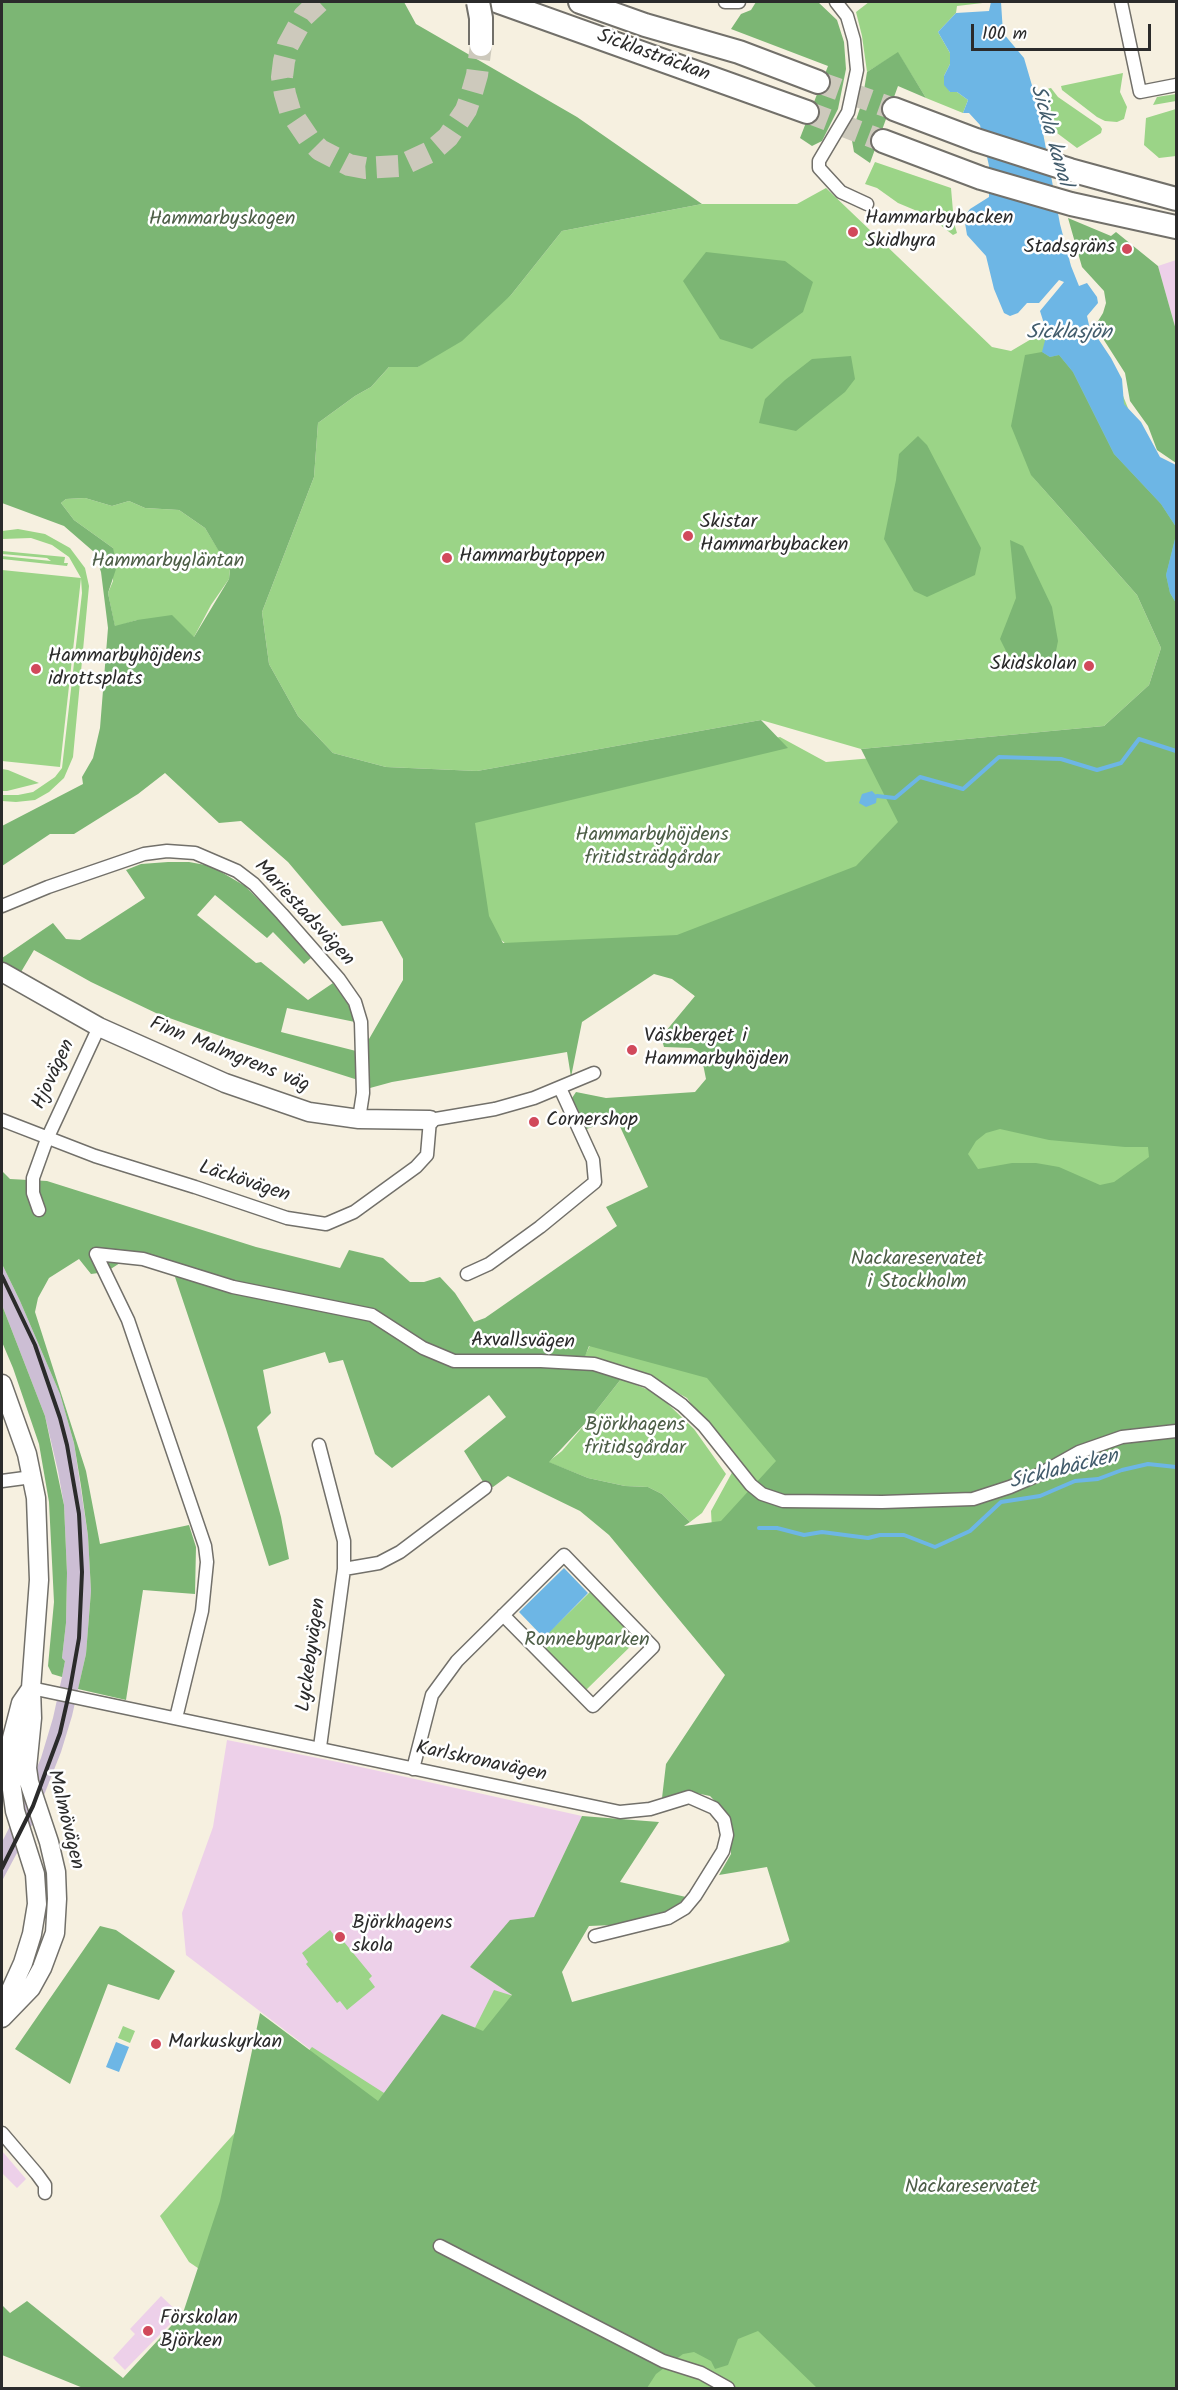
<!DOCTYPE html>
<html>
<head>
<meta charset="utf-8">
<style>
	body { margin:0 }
	#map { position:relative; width:1178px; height:2390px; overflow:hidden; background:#f6f0e0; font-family:Kalam,sans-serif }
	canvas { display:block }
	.frame { position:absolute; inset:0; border:3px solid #2b2b2b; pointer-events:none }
	.scale { position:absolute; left:971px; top:24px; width:180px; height:27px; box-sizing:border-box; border:3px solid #2b2b2b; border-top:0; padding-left:8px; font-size:18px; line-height:21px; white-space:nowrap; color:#2b2b2b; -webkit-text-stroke:4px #fff; paint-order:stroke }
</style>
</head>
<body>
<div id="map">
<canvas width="1178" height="2390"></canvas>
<div class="frame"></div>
<div class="scale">100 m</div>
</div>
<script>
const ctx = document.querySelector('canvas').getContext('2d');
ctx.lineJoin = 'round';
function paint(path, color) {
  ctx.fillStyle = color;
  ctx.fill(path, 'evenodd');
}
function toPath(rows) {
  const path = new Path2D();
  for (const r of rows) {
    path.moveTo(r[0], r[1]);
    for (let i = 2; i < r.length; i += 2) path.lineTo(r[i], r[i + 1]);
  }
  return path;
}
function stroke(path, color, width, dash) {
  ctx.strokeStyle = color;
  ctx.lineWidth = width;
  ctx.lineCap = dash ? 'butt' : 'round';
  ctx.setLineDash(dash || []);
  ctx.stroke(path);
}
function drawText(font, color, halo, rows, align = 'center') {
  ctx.font = font + ' Kalam,sans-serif';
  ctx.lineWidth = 5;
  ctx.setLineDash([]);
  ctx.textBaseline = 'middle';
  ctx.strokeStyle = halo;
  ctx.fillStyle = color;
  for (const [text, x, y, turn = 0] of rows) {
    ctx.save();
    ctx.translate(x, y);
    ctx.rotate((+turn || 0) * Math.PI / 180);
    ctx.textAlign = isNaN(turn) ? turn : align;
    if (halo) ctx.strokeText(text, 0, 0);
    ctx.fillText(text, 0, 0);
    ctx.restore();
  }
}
paint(toPath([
	[1176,260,1176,330,1158,266],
	[227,1740,338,1762,582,1816,534,1917,470,1967,512,1995,483,2031,378,2101,186,1955,182,1913,213,1827],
	[2,2151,26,2179,17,2188,2,2173],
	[161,2296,180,2314,125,2370,113,2358,135,2334,130,2329]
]), '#edd0e9');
paint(toPath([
	[2,1264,20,1301,60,1394,74,1443,88,1536,91,1591,86,1654,72,1716,61,1752,33,1823,2,1881,2,1842,21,1804,41,1758,53,1718,62,1677,65,1661,62,1658,66,1623,67,1573,64,1505,58,1471,45,1416,2,1305]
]), '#ccbed4');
paint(toPath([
	[869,2,991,2,957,6,956,13,938,32,950,53,950,64,944,76,950,92,957,92,968,100,963,113,926,98,898,53,867,72,862,36,856,12],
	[1123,73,1120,92,1127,107,1124,119,1117,122,1105,121,1097,117,1062,90,1061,86],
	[1051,88,1058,97,1100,126,1102,129,1101,133,1077,148,1053,130,1049,102,1043,90],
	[1176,94,1176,101,1153,105,1157,97],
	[1176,109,1176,156,1159,158,1144,145,1146,118],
	[875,162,951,188,954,223,957,233,953,235,929,216,898,203,877,188,865,184],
	[826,188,992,347,1011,351,1055,325,1108,359,1132,418,1176,488,1176,2388,126,2388,233,2292,189,2262,160,2216,312,2047,428,2121,494,1990,630,2032,814,1926,713,1548,711,1511,735,1467,687,1398,632,1368,583,1359,740,1051,731,1027,662,968,537,973,496,935,484,911,459,813,780,737,826,762,1014,746,1103,732,1159,690,1171,648,1159,616,1031,475,1137,595,1161,648,1149,685,1104,726,861,749,761,720,477,771,386,767,333,753,298,716,269,664,262,612,314,477,318,423,355,396,371,387,390,366,418,367,511,295,562,231,702,204,797,204],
	[85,498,112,506,129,501,145,508,179,510,205,528,230,569,229,579,211,605,194,637,137,620,115,627,108,593,113,581,113,548,74,520,61,503,66,499],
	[18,529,45,534,70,548,85,568,89,586,73,757,64,778,49,792,35,800,16,802,2,801,2,795,18,795,33,792,55,777,62,768,82,593,81,578,60,767,2,761,2,570,81,578,69,557,52,545,31,538,2,539,2,531],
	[2,551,65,557,64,563,68,563,67,566,2,559,2,556,51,561,47,558,2,554],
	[2,769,8,770,39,783,7,791,2,791],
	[621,1379,654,1392,669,1405,694,1429,726,1474,702,1513,690,1522,662,1494,648,1487,625,1486,588,1478,548,1462,562,1451,592,1416],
	[591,1591,638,1639,586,1690,539,1642],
	[330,1930,337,1939,340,1937,372,1976,369,1979,375,1987,347,2010,340,2001,337,2003,306,1964,308,1962,302,1953],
	[123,2026,135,2031,130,2043,118,2038]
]), '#9bd487');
paint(toPath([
	[2,2,404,2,416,24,577,117,702,204,562,231,511,295,462,341,418,367,389,367,371,387,355,396,318,423,314,477,262,612,269,664,298,716,333,753,386,767,477,771,761,720,788,748,475,823,489,916,503,943,677,935,856,866,898,822,861,749,1104,726,1149,685,1161,648,1137,595,1031,475,1011,426,1025,355,1042,352,1050,357,1059,355,1073,372,1114,454,1161,504,1176,527,1176,535,1166,575,1170,593,1176,603,1176,2388,817,2388,758,2331,738,2339,728,2365,715,2369,711,2361,694,2352,683,2354,656,2374,647,2388,83,2388,2,2355,2,2305,10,2313,27,2301,123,2378,183,2313,220,2201,260,2013,378,2101,442,2014,483,2031,512,1995,470,1967,510,1920,534,1917,582,1816,659,1822,620,1882,686,1897,669,1913,614,1925,589,1926,562,1972,572,2002,790,1942,767,1867,719,1875,731,1854,727,1814,710,1796,691,1792,662,1798,666,1764,725,1675,609,1535,580,1511,508,1476,493,1487,485,1485,464,1451,506,1417,489,1395,392,1468,375,1454,343,1360,329,1363,325,1352,263,1370,271,1413,257,1427,281,1517,289,1559,269,1566,226,1429,173,1271,139,1262,120,1263,106,1272,91,1274,79,1259,49,1278,38,1298,35,1312,86,1471,100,1544,189,1525,196,1547,195,1594,143,1590,126,1700,78,1689,86,1654,91,1591,88,1536,81,1486,74,1443,60,1394,20,1301,2,1264,2,1171,10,1179,47,1181,256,1247,340,1268,349,1250,383,1258,410,1282,424,1282,440,1277,455,1293,474,1322,485,1318,617,1226,606,1207,648,1187,616,1118,584,1130,570,1101,576,1092,606,1098,695,1092,706,1079,701,1054,692,1048,664,1047,661,1037,695,996,672,979,654,974,582,1022,571,1077,567,1052,392,1082,370,1088,365,1046,403,980,403,959,382,921,342,926,288,862,241,821,219,823,165,773,138,794,74,834,50,834,2,866,2,826,83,784,82,777,93,758,100,728,108,628,101,572,94,552,64,526,2,503],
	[85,498,112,506,129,501,145,508,179,510,205,528,230,570,229,579,194,637,172,615,137,620,115,626,108,593,117,566,113,548,74,520,61,503,66,499],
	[1000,1129,1049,1140,1125,1147,1148,1147,1149,1157,1114,1182,1100,1185,1059,1167,1036,1163,1012,1163,978,1169,968,1154,976,1141,986,1133],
	[589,1346,707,1378,776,1461,721,1521,684,1526,690,1522,662,1494,648,1487,625,1486,588,1478,549,1462,592,1416,621,1379,584,1359],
	[756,2,818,2,837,20,844,42,846,69,838,109,822,141,812,146,800,138,828,66,731,29,741,14,751,10],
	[898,52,926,98,898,86,870,163,854,152,851,135,862,102,867,72],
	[1068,218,1111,236,1116,232,1158,266,1176,330,1176,463,1157,450,1148,426,1130,401,1125,373,1095,326,1103,313,1106,303,1104,291,1082,267],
	[706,252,785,261,813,282,803,312,752,349,720,339,683,281],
	[851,356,855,379,845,392,796,431,759,423,765,399,785,380,812,359],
	[918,436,927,445,981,548,975,575,927,597,914,591,884,539,896,480,899,454],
	[1010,540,1023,546,1052,607,1058,641,1055,656,1046,665,1008,655,1000,639,1016,598],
	[168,862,189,862,211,866,245,886,277,918,311,958,304,964,273,932,267,938,215,895,197,915,256,963,261,962,308,1000,333,983,348,1004,355,1022,287,1008,281,1032,356,1051,358,1080,226,1038,158,1014,91,982,34,950,21,972,2,962,2,958,53,923,66,939,80,940,145,898,126,870,141,864],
	[2,1305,45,1416,64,1505,67,1573,66,1623,62,1658,65,1661,62,1677,52,1674,48,1666,54,1602,49,1502,39,1444,13,1368,2,1342],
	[100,1926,116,1930,175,1971,159,2000,108,1984,70,2084,15,2049]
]), '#7cb674');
paint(toPath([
	[991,2,1001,2,1003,33,1024,58,1038,106,1060,224,1071,266,1079,286,1087,283,1097,297,1098,303,1087,316,1089,325,1111,358,1122,379,1124,404,1141,422,1160,457,1176,465,1176,527,1161,504,1114,454,1073,372,1059,355,1050,357,1042,352,1047,333,1040,311,1064,282,1059,280,1039,303,1027,303,1018,313,1010,316,1004,313,994,289,986,256,967,235,964,217,970,209,989,197,989,166,980,125,969,113,963,113,968,100,957,92,950,92,944,85,944,76,950,64,950,53,938,32,956,13,989,11],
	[1176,535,1176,603,1170,593,1166,575],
	[872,791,877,796,876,803,866,807,859,803,862,794],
	[564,1568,588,1593,544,1638,519,1612],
	[116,2042,129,2047,119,2072,106,2067]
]), '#6db6e5');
stroke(toPath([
	[877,796,895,798,920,777,963,789,999,757,1061,759,1097,770,1121,763,1139,739,1176,751],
	[759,1528,777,1528,804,1535,822,1532,868,1538,880,1535,904,1535,935,1547,970,1531,1001,1502,1040,1496,1075,1481,1098,1479,1122,1470,1148,1464,1176,1467]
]), '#6db6e5', 4);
stroke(toPath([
	[319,2,304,16,288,45,284,61,282,77,285,94,290,111,309,139,320,150,349,165,365,168,400,166,432,151,448,137,466,110,471,96,477,75,481,45],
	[818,82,894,109],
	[807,112,883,141]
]), '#cdc9bc', 22, [22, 11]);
const street = toPath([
	[725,2,739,2],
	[836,2,847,16,854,40,857,70,848,112,819,161,819,168,841,192,867,204],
	[1121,2,1140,92,1176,85],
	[2,906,48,887,144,854,167,851,195,853,237,871,254,884,282,914,339,979,355,1002,361,1022,363,1093,359,1119],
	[2,1120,95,1156,195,1187,287,1218,326,1224,354,1212,416,1167,427,1155,430,1120,495,1109,534,1098,594,1073],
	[39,1210,33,1193,33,1178,47,1139,99,1027],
	[96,1254,143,1259,233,1287,372,1315,423,1348,454,1361,541,1361,594,1364,648,1381,682,1405,704,1426,751,1485,762,1494,783,1501,882,1502,973,1499,1010,1487,1038,1475,1079,1452,1122,1437,1176,1431],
	[96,1254,128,1320,205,1546,207,1562,202,1611,176,1718],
	[467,1274,489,1264,540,1227,595,1182,593,1160,560,1088],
	[319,1445,344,1541,344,1569,320,1747],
	[2,1481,32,1477],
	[344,1569,379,1563,400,1552,485,1488],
	[31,1688,620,1812,650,1809,689,1797,714,1808,724,1820,727,1835,723,1851,695,1896,685,1908,668,1918,595,1936],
	[413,1769,432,1695,457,1661,564,1555,653,1647,593,1706,503,1615],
	[2,2133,37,2174,45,2185,45,2193],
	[440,2246,663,2361,701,2373,728,2388]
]);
const secondary = toPath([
	[2,972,99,1027,225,1083,309,1112,359,1119,430,1120],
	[2,1384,27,1454,36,1498,39,1580,31,1688,32,1718,27,1768,29,1782,49,1842,56,1872,57,1899,55,1933,42,1968,31,1988,2,2018],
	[2,2004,9,1994,23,1963,32,1934,37,1904,35,1874,15,1811,10,1775,12,1738,21,1703,30,1690]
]);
const highway = toPath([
	[499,2,807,112],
	[580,2,645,25,739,52,818,82],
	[894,109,976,140,1070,170,1176,199],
	[883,141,981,178,1071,204,1176,227]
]);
stroke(street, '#72706a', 15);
stroke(secondary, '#72706a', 21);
stroke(highway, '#72706a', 26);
stroke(street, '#fff', 12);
stroke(secondary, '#fff', 18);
stroke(highway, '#fff', 22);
stroke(toPath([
	[2,1276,35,1345,60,1418,67,1445,79,1514,82,1572,79,1638,70,1689,60,1733,33,1806,2,1868]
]), '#2b2b2b', 4);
const highwayBridge = toPath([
	[478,2,481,18,481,45]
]);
stroke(highwayBridge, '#72706a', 26, []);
stroke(highwayBridge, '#fff', 22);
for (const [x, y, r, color] of [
	[853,232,6,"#d1495b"],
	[1127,249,6,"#d1495b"],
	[688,536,6,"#d1495b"],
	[447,558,6,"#d1495b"],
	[1089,666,6,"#d1495b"],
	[36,669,6,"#d1495b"],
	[632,1050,6,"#d1495b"],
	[534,1122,6,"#d1495b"],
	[340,1937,6,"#d1495b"],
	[156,2044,6,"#d1495b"],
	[148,2331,6,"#d1495b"]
]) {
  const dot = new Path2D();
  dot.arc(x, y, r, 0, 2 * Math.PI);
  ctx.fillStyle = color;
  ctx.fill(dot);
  stroke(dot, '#fff', 2);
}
drawText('20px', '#2b2b2b', '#fff', [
	["Sicklasträckan",653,57,20],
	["Mariestadsvägen",303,914,47],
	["Finn Malmgrens väg",229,1056,22],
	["Hjovägen",55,1075,-65],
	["Läckövägen",244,1183,18],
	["Axvallsvägen",523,1343,1],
	["Lyckebyvägen",313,1655,-82],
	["Karlskronavägen",481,1763,12],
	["Malmövägen",64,1820,76]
]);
drawText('20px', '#2b2b2b', '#fff', [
	["Hammarbybacken",865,220],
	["Skidhyra",865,243],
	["Stadsgräns",1115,249,"right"],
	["Skistar",700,524],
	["Hammarbybacken",700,547],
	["Hammarbytoppen",459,558],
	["Hammarbyhöjdens",48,658],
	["idrottsplats",48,681],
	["Skidskolan",1077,666,"right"],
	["Väskberget i",644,1038],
	["Hammarbyhöjden",644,1061],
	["Cornershop",546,1122],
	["Björkhagens",352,1925],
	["skola",352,1948],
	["Markuskyrkan",168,2044],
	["Förskolan",160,2320],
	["Björken",160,2343]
], 'left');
drawText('20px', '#4d5e47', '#fff', [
	["Hammarbyskogen",222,221],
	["Hammarbygläntan",168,563],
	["Hammarbyhöjdens",652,837],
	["fritidsträdgårdar",652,860],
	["Nackareservatet",917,1261],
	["i Stockholm",917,1284],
	["Björkhagens",635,1427],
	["fritidsgårdar",635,1450],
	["Ronnebyparken",587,1642],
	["Nackareservatet",971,2189]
]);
drawText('italic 21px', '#425c6c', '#fff', [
	["Sickla kanal",1049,136,74],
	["Sicklasjön",1069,334],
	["Sicklabäcken",1064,1471,-14]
]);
</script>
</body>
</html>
